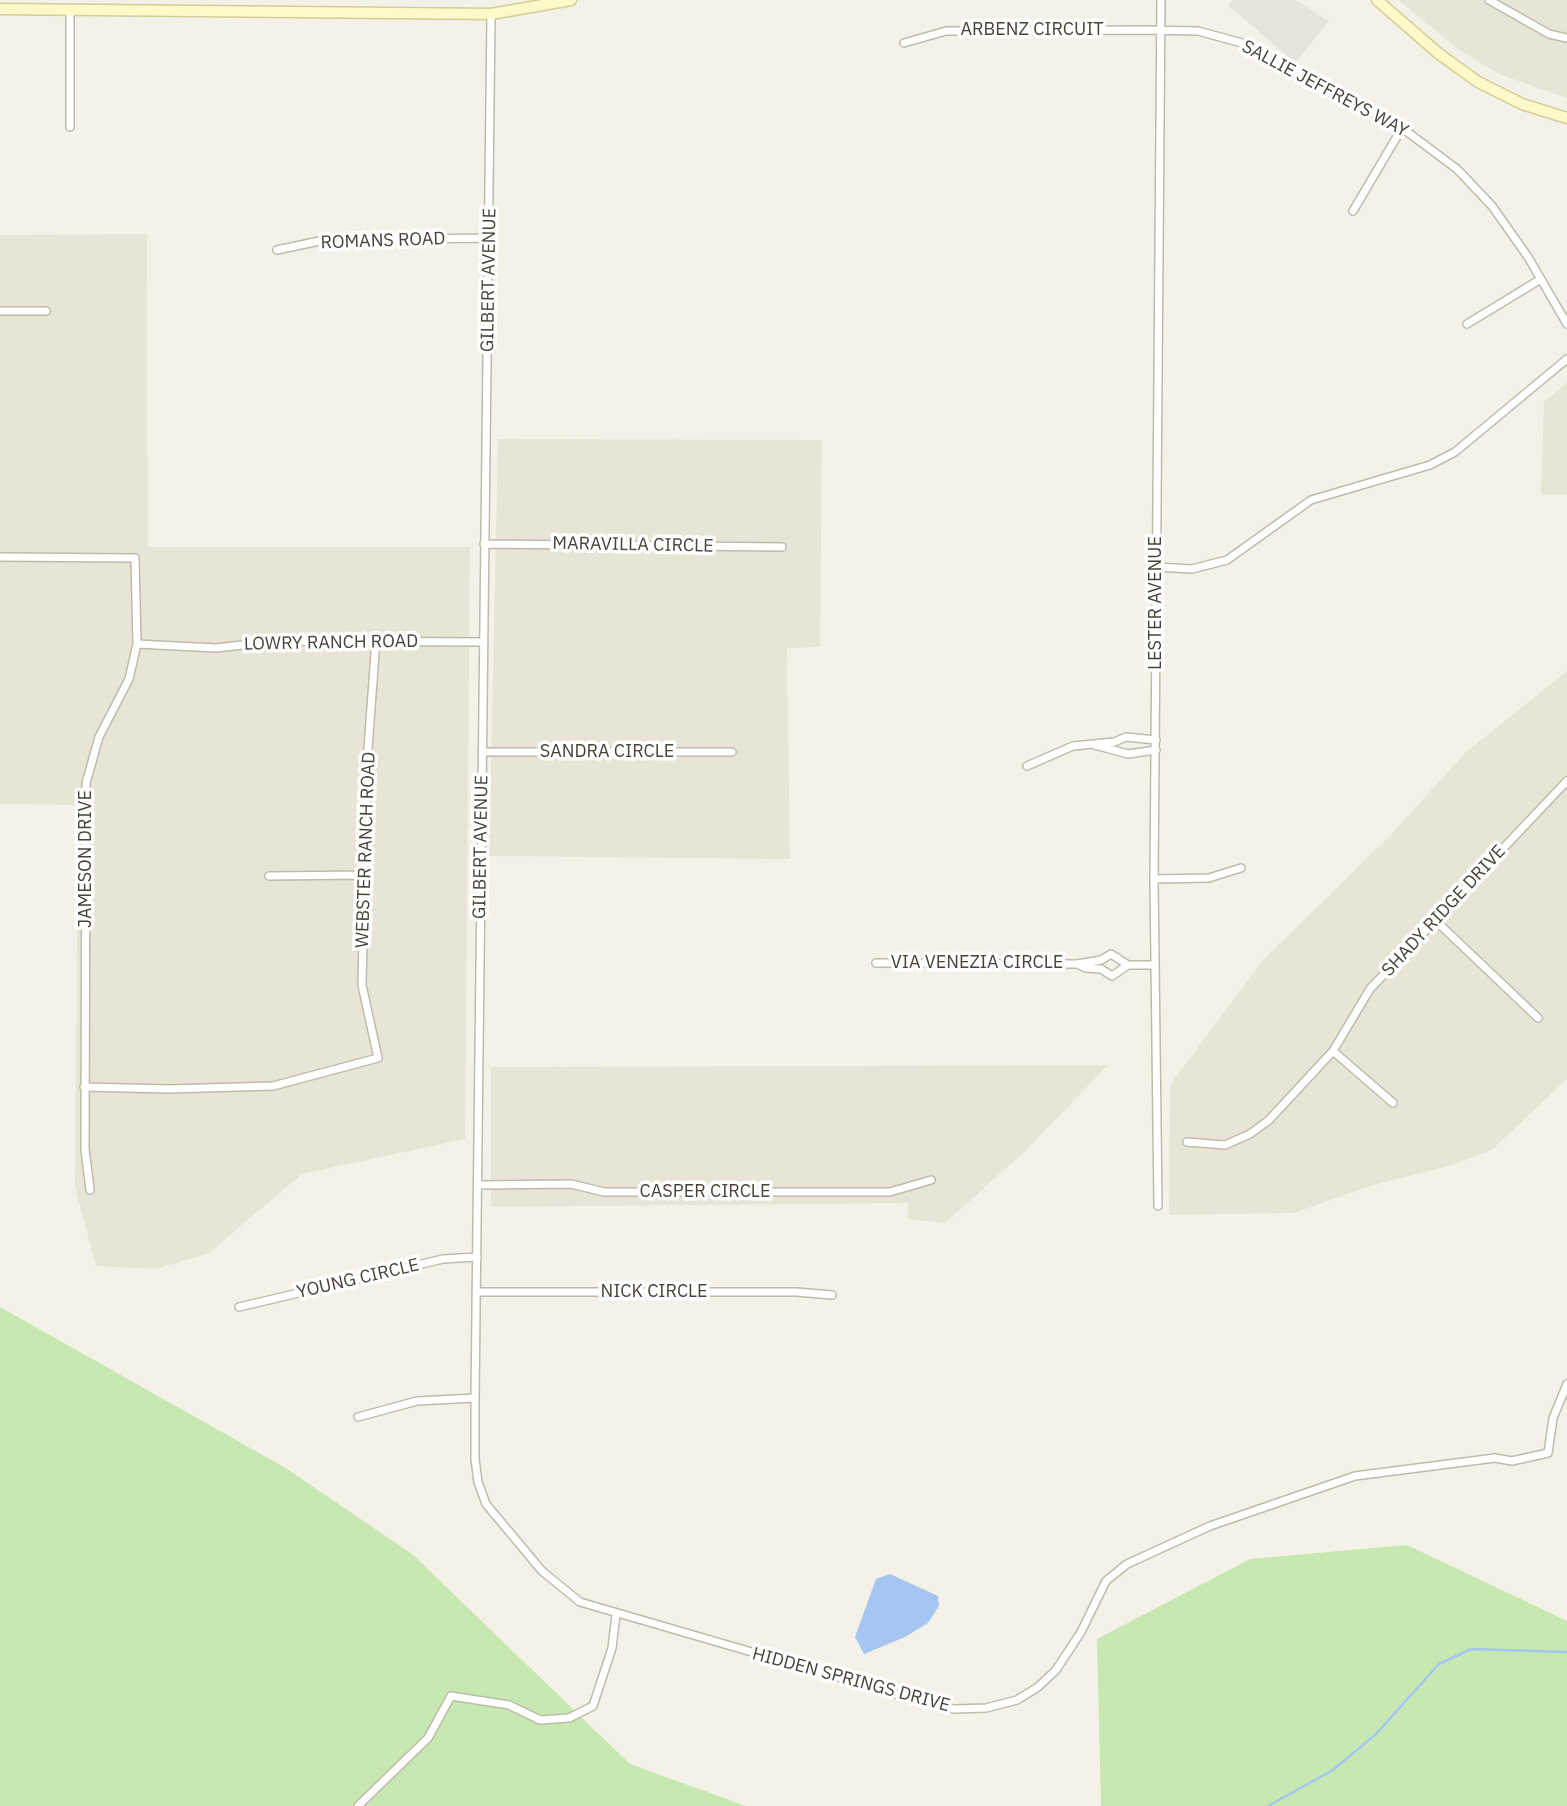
<!DOCTYPE html>
<html>
<head>
<meta charset="utf-8">
<style>
	body { margin:0 }
	canvas { display:block; background:#f4f2e8 }
</style>
</head>
<body>
<canvas width="1567" height="1806"></canvas>
<script>
const ctx = document.querySelector('canvas').getContext('2d');
ctx.lineJoin = 'round';
function paint(path, color) {
  ctx.fillStyle = color;
  ctx.fill(path, 'evenodd');
}
function toPath(rows) {
  const path = new Path2D();
  for (const r of rows) {
    path.moveTo(r[0], r[1]);
    for (let i = 2; i < r.length; i += 2) path.lineTo(r[i], r[i + 1]);
  }
  return path;
}
function stroke(path, color, width, dash) {
  ctx.strokeStyle = color;
  ctx.lineWidth = width;
  ctx.lineCap = dash ? 'butt' : 'round';
  ctx.setLineDash(dash || []);
  ctx.stroke(path);
}
function drawText(font, color, halo, rows, align = 'center') {
  ctx.font = font + ' "IBM Plex Sans",sans-serif';
  ctx.lineWidth = 7;
  ctx.setLineDash([]);
  ctx.textBaseline = 'middle';
  ctx.strokeStyle = halo;
  ctx.fillStyle = color;
  for (const [text, x, y, turn = 0] of rows) {
    ctx.save();
    ctx.translate(x, y);
    ctx.rotate((+turn || 0) * Math.PI / 180);
    ctx.textAlign = isNaN(turn) ? turn : align;
    if (halo) ctx.strokeText(text, 0, 0);
    ctx.fillText(text, 0, 0);
    ctx.restore();
  }
}
paint(toPath([
	[1398,0,1567,0,1567,98,1499,74,1459,50],
	[147,234,148,547,470,547,465,1139,302,1174,209,1253,156,1269,96,1266,75,1187,78,805,0,804,0,235],
	[1567,382,1567,495,1541,495,1544,402],
	[498,439,822,440,820,647,787,648,790,859,489,856],
	[1567,671,1567,1079,1493,1149,1452,1165,1373,1185,1294,1213,1169,1215,1170,1085,1263,960,1387,839,1465,753],
	[1108,1065,1023,1153,945,1223,908,1219,908,1203,491,1207,491,1067]
]), '#e8e5d6');
paint(toPath([
	[1232,0,1296,0,1329,21,1295,63,1228,5]
]), '#e6e3dd');
paint(toPath([
	[0,1307,284,1467,412,1554,630,1764,746,1806,0,1806],
	[1407,1545,1567,1621,1567,1806,1101,1806,1097,1639,1250,1559]
]), '#c7e8b1');
paint(toPath([
	[890,1574,938,1596,939,1606,928,1623,905,1637,864,1654,855,1637,876,1579]
]), '#a5c6f0');
stroke(toPath([
	[1268,1806,1333,1770,1376,1734,1439,1664,1471,1649,1567,1652]
]), '#a5c6f0', 2.5);
const street = toPath([
	[1489,0,1549,34,1567,38],
	[70,9,70,127],
	[491,14,475,1398,475,1459,478,1482,486,1504,542,1571,580,1602,913,1699,954,1709,986,1708,1017,1700,1038,1687,1056,1670,1081,1632,1106,1581,1127,1564,1210,1526,1355,1476,1495,1458,1512,1461,1548,1453,1553,1418,1567,1384],
	[904,43,946,31,1149,30,1198,31,1242,43,1402,128,1457,169,1492,206,1528,257,1567,324],
	[1353,211,1402,128],
	[277,250,324,240,489,238],
	[0,311,46,311],
	[1467,324,1541,279],
	[484,544,782,547],
	[0,557,135,558,137,644,129,679,99,737,86,783,85,1149,90,1190],
	[1156,567,1192,569,1227,560,1311,500,1430,465,1455,452,1567,359],
	[137,644,216,648,277,641,483,642],
	[1095,745,1128,754,1156,750],
	[482,752,732,752],
	[1027,766,1073,746,1114,742,1126,737,1156,740],
	[269,876,363,875],
	[1154,879,1209,878,1241,868],
	[1435,920,1538,1018],
	[876,963,1077,964,1101,960,1111,954,1128,965,1155,965],
	[1077,964,1086,968,1101,969,1112,976,1128,965],
	[1333,1051,1393,1103],
	[84,1087,169,1089,273,1086,378,1058,362,985,367,762,376,640],
	[1187,1142,1225,1145,1250,1134,1269,1120,1333,1051,1370,989,1567,781],
	[478,1185,571,1184,604,1192,890,1192,931,1180],
	[1158,1206,1154,879,1161,0],
	[476,1292,796,1292,832,1295],
	[239,1307,443,1259,477,1257],
	[358,1417,417,1401,475,1398],
	[358,1806,428,1738,451,1696,509,1705,540,1720,569,1718,593,1706,612,1648,616,1615]
]);
const secondary = toPath([
	[1377,0,1438,53,1478,82,1522,104,1567,118],
	[0,9,491,14,571,0]
]);
stroke(street, '#bfbbab', 10);
stroke(secondary, '#d3cd98', 13);
stroke(street, '#fff', 7);
stroke(secondary, '#fef9c8', 10);
drawText('18px', '#474337', '#fff', [
	["ARBENZ CIRCUIT",1032,30],
	["SALLIE JEFFREYS WAY",1325,89,28],
	["ROMANS ROAD",383,241,-2],
	["GILBERT AVENUE",489,280,-89],
	["MARAVILLA CIRCLE",633,545,1],
	["LESTER AVENUE",1156,603,-90],
	["LOWRY RANCH ROAD",331,643,-1],
	["SANDRA CIRCLE",607,752],
	["GILBERT AVENUE",481,847,-89],
	["WEBSTER RANCH ROAD",366,850,-88],
	["JAMESON DRIVE",86,859,-90],
	["SHADY RIDGE DRIVE",1444,911,-47],
	["VIA VENEZIA CIRCLE",977,963],
	["CASPER CIRCLE",705,1192],
	["YOUNG CIRCLE",358,1279,-13],
	["NICK CIRCLE",654,1292],
	["HIDDEN SPRINGS DRIVE",851,1680,15]
]);
</script>
</body>
</html>
